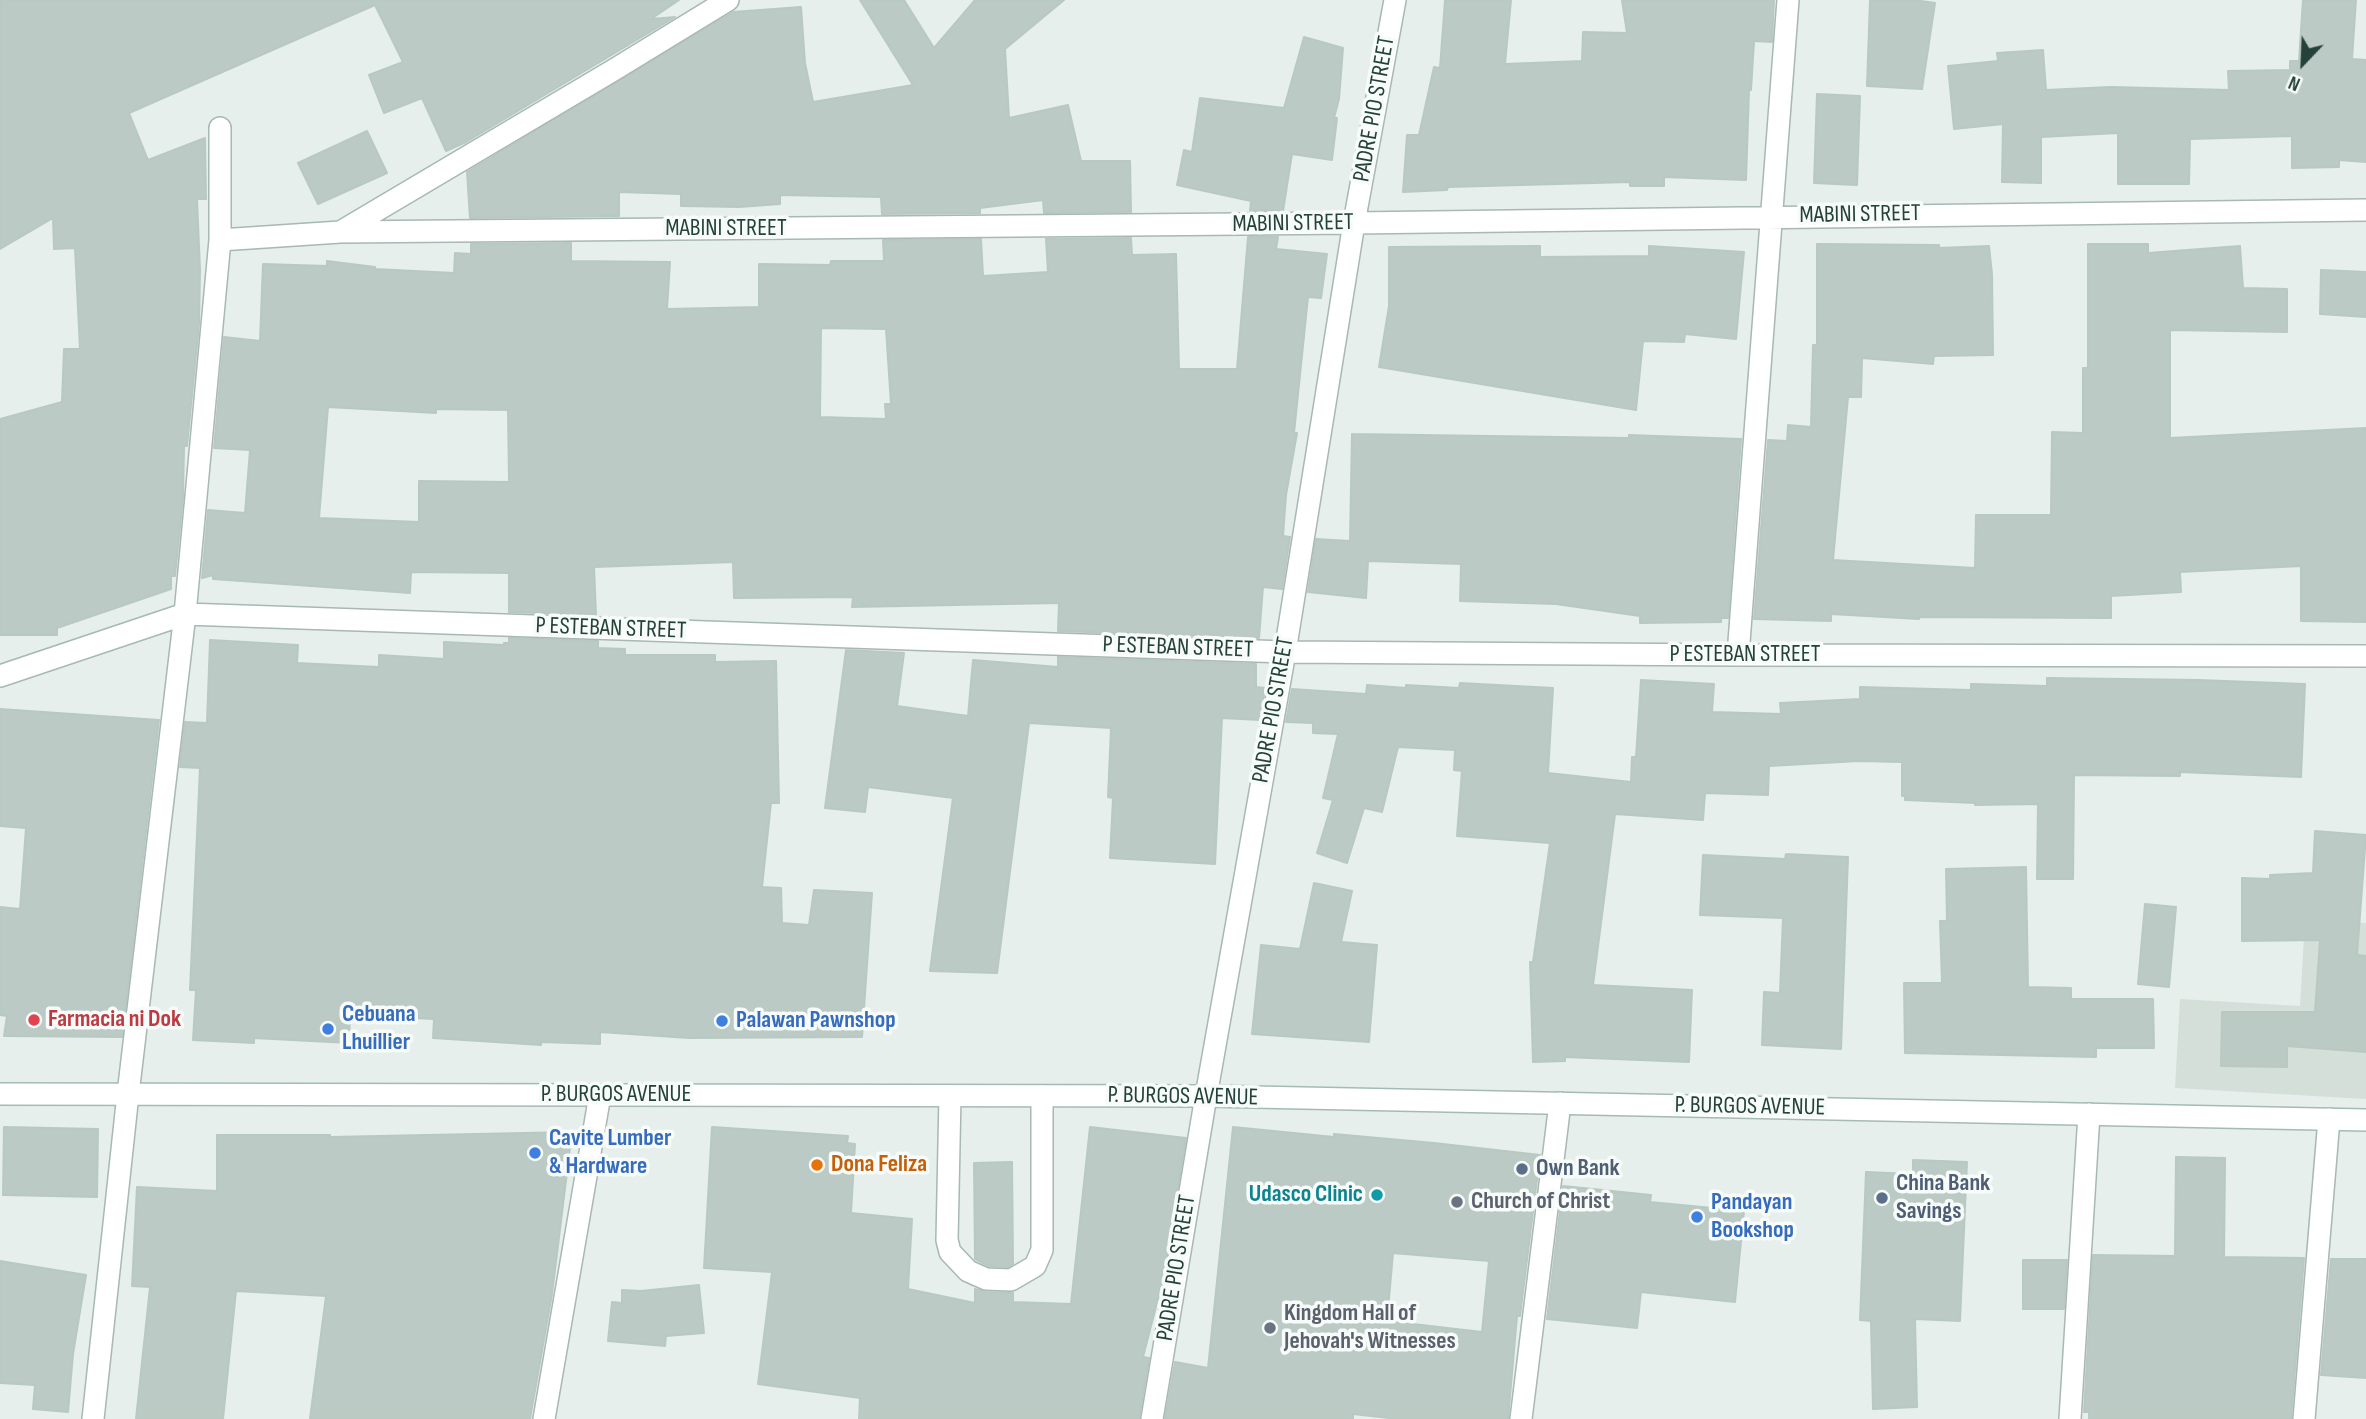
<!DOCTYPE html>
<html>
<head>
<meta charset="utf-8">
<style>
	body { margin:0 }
	#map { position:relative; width:2366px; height:1419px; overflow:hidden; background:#e6efeb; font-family:"Sofia Sans Condensed",sans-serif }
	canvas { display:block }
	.north { position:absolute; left:2268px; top:28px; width:70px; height:70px; -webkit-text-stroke:5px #f7fbf9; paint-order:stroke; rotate:203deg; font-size:19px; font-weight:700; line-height:28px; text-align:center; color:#24423a }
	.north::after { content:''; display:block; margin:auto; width:24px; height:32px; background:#24423a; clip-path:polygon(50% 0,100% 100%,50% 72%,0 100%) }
</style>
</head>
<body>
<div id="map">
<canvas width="2366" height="1419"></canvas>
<div class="north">N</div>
</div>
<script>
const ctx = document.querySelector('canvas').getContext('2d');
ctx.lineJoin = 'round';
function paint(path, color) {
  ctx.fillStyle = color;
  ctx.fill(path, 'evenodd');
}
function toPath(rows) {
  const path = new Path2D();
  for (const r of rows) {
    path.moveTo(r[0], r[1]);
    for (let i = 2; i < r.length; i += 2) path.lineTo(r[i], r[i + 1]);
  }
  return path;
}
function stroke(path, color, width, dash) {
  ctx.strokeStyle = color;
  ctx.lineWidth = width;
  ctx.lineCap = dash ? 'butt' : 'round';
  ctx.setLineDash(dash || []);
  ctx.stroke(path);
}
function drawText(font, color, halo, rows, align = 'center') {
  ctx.font = font + ' "Sofia Sans Condensed",sans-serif';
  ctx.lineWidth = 7;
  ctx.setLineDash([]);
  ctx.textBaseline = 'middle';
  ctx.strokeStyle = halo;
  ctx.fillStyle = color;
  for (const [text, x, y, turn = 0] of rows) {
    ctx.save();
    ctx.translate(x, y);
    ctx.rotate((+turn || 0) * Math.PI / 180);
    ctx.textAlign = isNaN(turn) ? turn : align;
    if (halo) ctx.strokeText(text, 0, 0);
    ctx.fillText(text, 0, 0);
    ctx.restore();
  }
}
paint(toPath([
	[2305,919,2366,923,2366,1099,2175,1088,2180,999,2300,1006]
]), '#d4dfda');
const building = toPath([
	[0,0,679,0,651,19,675,17,466,142,446,151,422,98,384,113,369,75,403,62,375,5,129,113,148,160,205,138,206,199,197,199,200,270,199,324,187,446,184,446,183,497,175,576,171,576,171,589,57,628,57,635,0,635,0,419,62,402,64,349,80,349,75,248,54,249,53,218,0,249,0,0],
	[860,0,904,0,934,48,975,0,1064,0,1005,49,1009,118,1068,105,1081,161,1130,161,1131,212,1044,213,1043,200,980,208,980,213,882,214,881,197,780,195,780,204,739,207,681,206,681,194,619,192,619,216,470,218,467,172,733,12,801,7,805,63,813,102,913,85,860,0],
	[1445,0,1511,0,1505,64,1582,61,1583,32,1627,33,1622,0,1774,0,1772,42,1754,41,1751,90,1749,90,1746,180,1664,177,1664,186,1630,186,1630,182,1448,187,1447,190,1403,192,1407,135,1419,135,1434,67,1440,68,1445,0],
	[1870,0,1914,0,1935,3,1922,89,1867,86,1870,0],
	[2303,0,2356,0,2352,59,2366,60,2366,162,2339,160,2339,167,2292,168,2292,136,2190,139,2189,184,2118,184,2118,133,2041,137,2041,183,2002,182,2003,124,1954,129,1948,66,1998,61,1997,53,2043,50,2046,90,2110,87,2229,90,2228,71,2290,70,2290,61,2299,61,2303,0],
	[1304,37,1343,48,1339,99,1334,118,1337,118,1332,160,1292,154,1283,211,1250,211,1251,201,1177,185,1184,150,1192,152,1200,98,1284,108,1304,37],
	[1817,94,1860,96,1857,185,1814,183,1817,94],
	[367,131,387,173,318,204,298,163,367,131],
	[1248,237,1278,237,1276,249,1327,254,1321,298,1308,297,1294,433,1297,433,1286,495,1283,536,1290,537,1282,589,1263,587,1259,638,1058,631,1059,603,852,607,853,597,734,598,733,562,594,567,596,615,509,612,509,573,411,572,410,593,213,579,213,575,202,578,208,510,245,513,250,450,214,448,224,337,260,341,263,264,327,266,327,261,375,267,375,269,454,273,455,253,471,254,471,244,571,243,571,261,670,262,667,309,759,307,759,264,830,265,831,261,884,261,883,240,981,239,983,276,1048,272,1046,239,1131,238,1132,255,1176,254,1179,369,1237,369,1248,237],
	[821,328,886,329,891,404,885,404,886,419,820,417,821,328],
	[328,407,436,413,436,409,508,410,509,482,419,481,419,522,319,518,328,407],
	[1817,244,1939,245,1939,248,1989,246,1992,274,1993,355,1934,356,1933,364,1862,358,1861,397,1848,397,1833,560,1975,568,1976,515,2051,515,2052,432,2083,433,2083,368,2088,368,2088,244,2148,244,2148,253,2240,246,2243,288,2287,289,2287,332,2170,330,2170,438,2366,428,2366,622,2301,621,2301,566,2180,572,2181,592,2111,596,2111,618,1919,617,1919,619,1831,614,1831,621,1754,619,1768,440,1787,441,1788,425,1811,427,1813,345,1817,345,1817,244],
	[1540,246,1540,257,1649,256,1649,246,1744,252,1736,339,1685,334,1684,342,1643,341,1636,410,1379,367,1389,306,1389,247,1540,246],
	[2321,270,2366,272,2366,317,2320,314,2321,270],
	[1352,434,1629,438,1629,435,1741,439,1728,618,1721,618,1721,622,1640,623,1640,616,1556,604,1460,601,1461,564,1368,561,1366,598,1308,592,1316,539,1350,541,1352,434],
	[509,638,598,641,598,648,625,649,625,655,715,655,715,662,776,661,779,803,771,803,762,887,781,888,782,923,809,925,814,890,872,893,862,1037,689,1038,600,1032,600,1044,541,1042,541,1045,433,1038,434,1019,350,1015,349,1043,254,1038,254,1043,193,1040,196,990,190,990,200,768,180,767,185,722,207,723,210,640,298,645,297,663,379,667,379,655,444,659,444,642,504,645,504,643,509,643,509,638],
	[846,650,904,653,897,706,968,716,973,660,1058,667,1058,657,1256,664,1256,687,1265,688,1260,720,1222,718,1215,864,1110,858,1113,798,1108,797,1111,728,1029,723,997,973,930,971,953,798,868,787,865,812,825,808,846,650],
	[2047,678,2198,680,2305,684,2301,777,2180,772,2180,776,2074,775,2073,879,2037,879,2038,804,1975,805,1975,803,1905,800,1905,796,1902,796,1902,762,1859,761,1769,766,1768,795,1705,793,1703,820,1615,814,1593,985,1692,990,1689,1062,1565,1057,1565,1061,1533,1062,1530,962,1533,962,1550,843,1457,836,1462,771,1454,770,1455,750,1398,747,1382,812,1364,808,1347,863,1317,853,1333,800,1323,798,1338,734,1313,733,1313,723,1286,722,1292,689,1366,694,1367,685,1406,688,1406,685,1459,688,1460,683,1553,688,1548,773,1631,782,1632,757,1636,757,1641,680,1714,684,1712,712,1781,714,1780,703,1860,699,1860,687,1971,690,1971,684,2047,686,2047,678],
	[0,709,159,720,122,1037,4,1036,7,1016,0,1015,0,907,20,909,26,828,0,826,0,709],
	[2315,831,2366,835,2357,955,2366,956,2366,1052,2287,1046,2287,1067,2221,1066,2222,1012,2315,1012,2320,940,2242,941,2242,878,2270,879,2270,875,2313,873,2315,831],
	[1786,854,1848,857,1841,1049,1762,1045,1764,992,1780,993,1783,918,1700,915,1703,855,1785,859,1786,854],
	[2026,867,2028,987,2071,988,2071,999,2153,999,2154,1048,2096,1048,2096,1057,1905,1053,1904,983,1942,983,1940,921,1947,921,1946,869,2026,867],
	[1314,883,1352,891,1341,942,1377,945,1369,1042,1252,1034,1261,945,1300,949,1314,883],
	[2145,904,2176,907,2169,987,2138,984,2145,904],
	[4,1127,98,1129,97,1197,3,1195,4,1127],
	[712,1127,848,1136,847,1143,855,1144,851,1213,912,1219,908,1289,975,1303,975,1289,985,1292,1013,1293,1013,1302,1071,1304,1090,1127,1186,1138,1161,1287,1143,1357,1149,1358,1139,1419,859,1419,860,1398,758,1384,772,1272,704,1268,712,1127],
	[1233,1127,1334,1137,1334,1134,1434,1143,1540,1155,1520,1316,1517,1316,1508,1419,1398,1419,1353,1414,1353,1419,1165,1419,1175,1362,1208,1368,1233,1127],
	[1393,1253,1489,1261,1482,1332,1387,1321,1393,1253],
	[572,1132,552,1294,530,1419,310,1419,326,1296,236,1291,223,1419,136,1419,150,1287,132,1286,137,1187,217,1191,217,1135,330,1135,330,1137,572,1132],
	[2176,1157,2225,1158,2224,1257,2304,1258,2291,1419,2089,1419,2089,1412,2084,1412,2093,1255,2175,1256,2176,1157],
	[1913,1160,1967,1162,1960,1321,1915,1319,1917,1407,1873,1409,1871,1321,1860,1320,1866,1172,1913,1174,1913,1160],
	[1012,1162,1013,1264,1008,1267,989,1266,975,1259,974,1163,1012,1162],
	[1563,1186,1651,1195,1650,1202,1744,1211,1735,1302,1641,1292,1637,1328,1547,1319,1563,1186],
	[2331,1259,2366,1259,2366,1378,2321,1375,2331,1259],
	[2023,1260,2067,1260,2064,1309,2023,1309,2023,1260],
	[0,1261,86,1275,73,1354,68,1412,33,1409,35,1385,0,1383,0,1261],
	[699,1285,704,1333,666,1336,665,1346,608,1341,612,1302,622,1303,622,1290,641,1291,699,1285]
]);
paint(building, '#bbcac4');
stroke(building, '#b8c9c2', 2);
const service = toPath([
	[950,1096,947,1240,950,1252,968,1271,986,1279,1011,1280,1035,1266,1042,1250,1042,1096]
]);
const minor = toPath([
	[342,231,612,71,728,0],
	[220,240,340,232,1354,223,2366,210],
	[1738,655,1788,0],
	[0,676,185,614,1285,652,1738,655,2366,656],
	[93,1419,128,1094,185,614,220,240,220,128],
	[544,1419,600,1095],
	[1152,1419,1206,1096,1285,652,1354,223,1395,0],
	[1521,1419,1560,1103],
	[2070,1419,2089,1114],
	[2304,1419,2329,1119]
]);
const secondary = toPath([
	[0,1094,1206,1096,2366,1120]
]);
stroke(service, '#a8b8b2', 24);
stroke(minor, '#a8b8b2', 24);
stroke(secondary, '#a4bbb3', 24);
stroke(service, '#fff', 21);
stroke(minor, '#fff', 21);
stroke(secondary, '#fff', 21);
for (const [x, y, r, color] of [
	[34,1020,7,"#e0444e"],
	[722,1021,7,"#3f7fe0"],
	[328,1029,7,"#3f7fe0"],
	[535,1153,7,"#3f7fe0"],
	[817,1165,7,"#e8710a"],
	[1522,1169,7,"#5c6f8a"],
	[1377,1195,7,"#0f9aa8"],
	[1882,1198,7,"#5c6f8a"],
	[1457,1202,7,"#6b7280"],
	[1697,1217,7,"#3f7fe0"],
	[1270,1328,7,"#6b7280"]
]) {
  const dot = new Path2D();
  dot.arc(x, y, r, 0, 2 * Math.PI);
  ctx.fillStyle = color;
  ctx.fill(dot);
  stroke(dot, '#f7fbf9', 2.5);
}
drawText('24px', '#24423a', '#f7fbf9', [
	["PADRE PIO STREET",1375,109,-80],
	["MABINI STREET",1860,215,-1],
	["MABINI STREET",1293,224,-1],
	["MABINI STREET",726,229],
	["P ESTEBAN STREET",611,629,2],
	["P ESTEBAN STREET",1178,648,2],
	["P ESTEBAN STREET",1745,655],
	["PADRE PIO STREET",1274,710,-80],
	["P. BURGOS AVENUE",616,1095],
	["P. BURGOS AVENUE",1183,1097,1],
	["P. BURGOS AVENUE",1750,1107,1],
	["PADRE PIO STREET",1177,1268,-81]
]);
drawText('bold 24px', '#366cbe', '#f7fbf9', [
	["Cebuana",342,1015],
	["Lhuillier",342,1043],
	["Palawan Pawnshop",736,1021],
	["Cavite Lumber",549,1139],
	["& Hardware",549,1167],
	["Pandayan",1711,1203],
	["Bookshop",1711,1231]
], 'left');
drawText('bold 24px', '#be3a42', '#f7fbf9', [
	["Farmacia ni Dok",48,1020]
], 'left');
drawText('bold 24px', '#c56008', '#f7fbf9', [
	["Dona Feliza",831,1165]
], 'left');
drawText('bold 24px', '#4e5e75', '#f7fbf9', [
	["Own Bank",1536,1169],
	["China Bank",1896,1184],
	["Savings",1896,1212]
], 'left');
drawText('bold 24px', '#0d838f', '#f7fbf9', [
	["Udasco Clinic",1363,1195]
], 'right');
drawText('bold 24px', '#5b616d', '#f7fbf9', [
	["Church of Christ",1471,1202],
	["Kingdom Hall of",1284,1314],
	["Jehovah's Witnesses",1284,1342]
], 'left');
</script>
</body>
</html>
